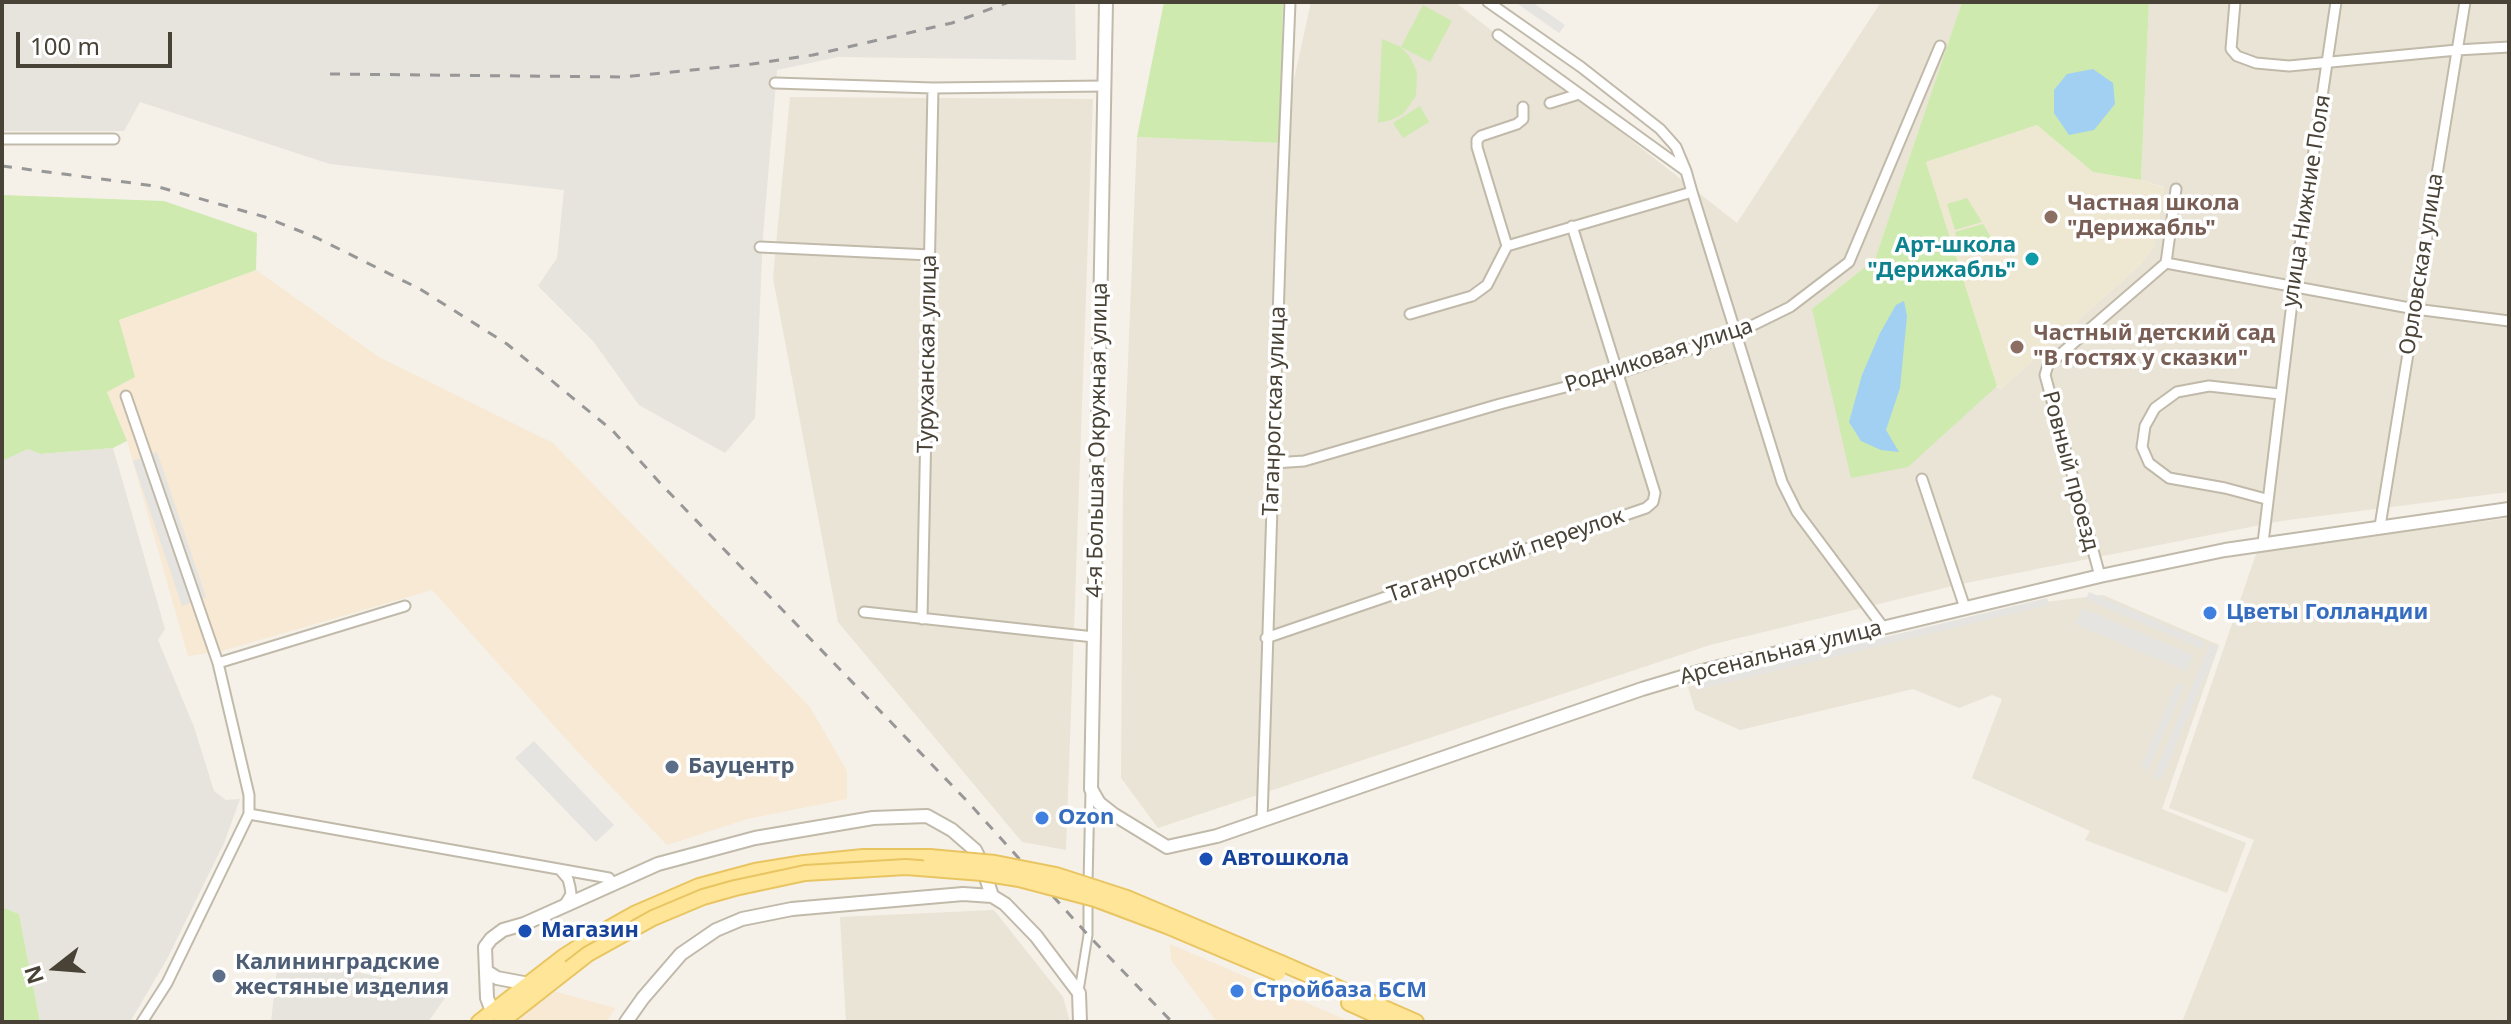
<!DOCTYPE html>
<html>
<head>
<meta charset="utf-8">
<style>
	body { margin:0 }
	#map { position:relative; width:2511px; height:1024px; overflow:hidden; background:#f5f1e8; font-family:"Noto Sans",sans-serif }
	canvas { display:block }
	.frame { position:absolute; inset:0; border:4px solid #494236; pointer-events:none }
	.north { position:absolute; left:16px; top:928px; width:80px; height:80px; -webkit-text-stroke:6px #fff; paint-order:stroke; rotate:253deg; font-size:22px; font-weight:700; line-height:32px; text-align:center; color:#494236 }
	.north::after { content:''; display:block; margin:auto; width:28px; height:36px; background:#494236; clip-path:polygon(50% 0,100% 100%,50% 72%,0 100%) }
	.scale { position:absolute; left:16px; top:32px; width:156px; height:36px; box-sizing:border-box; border:4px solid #494236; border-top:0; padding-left:10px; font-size:24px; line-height:28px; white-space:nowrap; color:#494236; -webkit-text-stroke:6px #fff; paint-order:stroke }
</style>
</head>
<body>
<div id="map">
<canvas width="2511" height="1024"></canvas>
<div class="frame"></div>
<div class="north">N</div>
<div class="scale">100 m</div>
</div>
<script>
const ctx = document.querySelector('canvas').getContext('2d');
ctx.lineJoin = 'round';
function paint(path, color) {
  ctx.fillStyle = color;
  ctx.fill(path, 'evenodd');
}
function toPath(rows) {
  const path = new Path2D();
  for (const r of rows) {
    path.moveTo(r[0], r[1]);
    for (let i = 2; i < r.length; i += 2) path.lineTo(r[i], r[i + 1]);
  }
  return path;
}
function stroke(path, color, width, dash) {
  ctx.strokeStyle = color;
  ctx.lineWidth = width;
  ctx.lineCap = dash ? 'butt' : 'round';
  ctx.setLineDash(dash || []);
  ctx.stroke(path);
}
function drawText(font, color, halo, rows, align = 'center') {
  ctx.font = font + ' "Noto Sans",sans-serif';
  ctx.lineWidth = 7;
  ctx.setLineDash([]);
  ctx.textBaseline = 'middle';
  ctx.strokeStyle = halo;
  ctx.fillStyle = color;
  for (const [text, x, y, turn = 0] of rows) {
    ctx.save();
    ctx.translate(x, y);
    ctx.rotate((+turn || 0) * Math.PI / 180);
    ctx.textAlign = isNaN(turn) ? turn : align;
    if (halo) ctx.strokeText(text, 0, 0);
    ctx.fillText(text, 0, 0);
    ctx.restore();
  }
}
paint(toPath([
	[1311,2,1455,2,1737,223,1881,2,1962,2,1875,259,1812,309,2001,389,2140,265,2154,246,2164,187,2141,180,2149,2,2509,2,2509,492,2281,521,1961,584,1710,645,1158,828,1121,778,1123,487,1137,137,1280,143],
	[790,97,1093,99,1066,850,1022,842,838,622,773,278],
	[2509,518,2509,1022,2182,1022,2254,840,2169,808,2257,551],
	[2103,595,2219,645,2162,809,2246,843,2227,893,2085,840,2090,831,1972,778,2002,699,1992,695,1959,708,1913,689,1740,730,1695,710,1688,687,2037,603],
	[994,910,1063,997,1070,1022,846,1022,840,917]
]), '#e9e4d6');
paint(toPath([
	[256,270,379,357,553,443,810,707,847,771,847,799,747,819,667,845,576,750,432,590,222,651,188,656,127,441,107,392,134,377,119,320],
	[1170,944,1351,1022,1217,1022,1171,960],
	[550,990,615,1008,607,1022,514,1022]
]), '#f7e9d3');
paint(toPath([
	[2,2,1075,2,1076,60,838,57,777,70,763,235,755,418,725,453,639,405,593,341,538,286,557,258,564,190,330,164,140,102,124,131,2,131],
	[113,448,165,629,158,640,194,727,214,791,226,800,240,799,224,843,167,959,130,1022,40,1022,19,914,2,907,2,461,28,449,40,454],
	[278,959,306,962,450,991,428,1022,271,1022]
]), '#e7e3dd');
paint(toPath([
	[2037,125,2093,172,2141,180,2165,188,2154,246,2140,265,2001,389,1997,386,1926,162]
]), '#eee7d2');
paint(toPath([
	[1164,2,1283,2,1280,143,1137,137],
	[1962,2,2149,2,2141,180,2093,172,2037,125,1926,162,1997,386,1908,467,1851,478,1812,309,1875,259],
	[1423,5,1452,21,1430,62,1401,47,1410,57,1417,72,1416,96,1403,114,1391,120,1378,123,1382,39,1401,47],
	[1420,106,1429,122,1403,138,1393,123],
	[2,195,164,201,257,233,256,270,119,320,135,377,107,392,127,441,113,448,40,454,28,449,2,461],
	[1967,198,1982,222,1955,230,1947,204],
	[1983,224,1992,239,1960,249,1955,232],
	[2,907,19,914,40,1022,2,1022]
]), '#ceeaaf');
paint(toPath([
	[1515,2,1532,2,1565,25,1559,33],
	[157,452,206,597,182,606,133,461],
	[2089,592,2205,642,2202,649,2086,599],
	[2047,598,2049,605,1696,690,1695,683],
	[2082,608,2193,655,2186,671,2075,624],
	[2210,644,2218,647,2161,780,2153,777],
	[2177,683,2184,686,2148,770,2141,767],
	[534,741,614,825,596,842,515,758]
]), '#e6e4e0');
paint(toPath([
	[2093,69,2113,83,2115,104,2094,130,2069,135,2054,113,2054,90,2067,74],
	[1904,301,1907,316,1900,388,1886,430,1899,452,1881,450,1861,441,1849,422,1862,375,1880,333,1896,305]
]), '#a2d0f3');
const pedestrian = toPath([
	[1088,884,1090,792],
	[1079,991,1088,935,1088,896]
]);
const minor = toPath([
	[1488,2,1581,67,1660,129,1676,147,1686,171],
	[2235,2,2231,49,2237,56,2256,63,2289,66,2457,50,2509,47],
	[1498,35,1686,171,1692,192],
	[775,83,933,88],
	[1550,103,1579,94],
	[1523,107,1523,119,1517,124,1481,136,1477,140,1477,147,1507,246,1692,192,1782,482,1797,512,1883,627],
	[2,139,114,139],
	[760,247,930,255],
	[2166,263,2415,309,2509,321],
	[1410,314,1472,296,1487,285,1507,246],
	[126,396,218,663,249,795,249,814,167,983,142,1022],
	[1274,463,1304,461,1500,404,1619,373,1735,334,1790,307,1849,262,1940,46],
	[1922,479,1965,608],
	[2266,499,2225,488,2169,478,2149,463,2142,447,2145,426,2155,408,2177,392,2209,386,2280,394],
	[2380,526,2465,2],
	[2263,543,2294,286,2336,2],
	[2100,576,2045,375,2048,365,2166,263,2176,189],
	[864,612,1094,637],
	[922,619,933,88,1105,86],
	[1266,638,1646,508,1653,502,1655,493,1572,226],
	[218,663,405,606],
	[249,814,609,878,613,884],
	[1262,820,1281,225,1290,2],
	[561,871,568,879,570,887,571,894,565,904]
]);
const tertiary = toPath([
	[1106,2,1091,789,1099,803,1113,814,1167,847,1217,836,1642,689,1702,671,2100,576,2225,550,2509,509],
	[486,971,497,978,529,984],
	[492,1011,487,998,485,947,491,939,503,930,524,924,658,864,755,838,873,818,927,816,952,830,975,850,981,862,992,896],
	[626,1022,643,998,681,954,716,930,742,919,792,909,963,894,992,896,1005,904,1036,936,1079,993,1080,1022]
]);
const primary = toPath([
	[1281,963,1416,1022],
	[1349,1003,1391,1022],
	[479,1022,563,957,602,932,634,914,699,886,755,871,804,863,863,857,930,857],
	[501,1022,570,968]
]);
stroke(pedestrian, '#c1baaa', 11);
stroke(minor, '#c1baaa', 13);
stroke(tertiary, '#c1baaa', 16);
stroke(primary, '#e9c562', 18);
stroke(pedestrian, '#fff', 7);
stroke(minor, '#fff', 9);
stroke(tertiary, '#fff', 12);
stroke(primary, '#ffe597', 14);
stroke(toPath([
	[330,74,623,77,752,64,813,55,952,23,1009,2],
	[2,166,155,186,265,217,317,238,420,289,507,344,613,431,660,483,968,802,1088,935,1172,1022]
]), '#979797', 3, [10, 10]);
const primaryBridge = toPath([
	[930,857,995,863,1056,875,1127,898,1281,963],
	[570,968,588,954,653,918,703,897,735,888,805,873,906,867,982,873,1019,879,1095,899,1167,926,1278,973]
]);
stroke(primaryBridge, '#e9c562', 18, []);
stroke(primaryBridge, '#ffe597', 14);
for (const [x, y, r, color] of [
	[2051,217,8,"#8d6e63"],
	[2032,259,8,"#0f9aa8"],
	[2017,347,8,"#8d6e63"],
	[2210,613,8,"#3f7fe0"],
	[672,767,8,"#5c6f8a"],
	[1042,818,8,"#3f7fe0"],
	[1206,859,8,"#1a4fb4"],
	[525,931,8,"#1a4fb4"],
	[219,976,8,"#5c6f8a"],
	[1237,991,8,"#3f7fe0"]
]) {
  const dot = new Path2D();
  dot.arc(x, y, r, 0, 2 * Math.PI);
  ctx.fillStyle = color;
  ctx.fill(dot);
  stroke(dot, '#fff', 3);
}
drawText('22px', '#494236', '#fff', [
	["улица Нижние Поля",2307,201,-81],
	["Орловская улица",2422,264,-81],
	["Туруханская улица",928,354,-89],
	["Родниковая улица",1659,356,-18],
	["Таганрогская улица",1275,411,-88],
	["4-я Большая Окружная улица",1098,440,-89],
	["Ровный проезд",2070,471,75],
	["Таганрогский переулок",1506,556,-19],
	["Арсенальная улица",1781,653,-14]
]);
drawText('bold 22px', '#785e54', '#fff', [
	["Частная школа",2067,204],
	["\"Дерижабль\"",2067,229],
	["Частный детский сад",2033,334],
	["\"В гостях у сказки\"",2033,359]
], 'left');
drawText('bold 22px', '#0d838f', '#fff', [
	["Арт-школа",2016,246],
	["\"Дерижабль\"",2016,271]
], 'right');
drawText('bold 22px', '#366cbe', '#fff', [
	["Цветы Голландии",2226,613],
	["Ozon",1058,818],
	["Стройбаза БСМ",1253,991]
], 'left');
drawText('bold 22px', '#4e5e75', '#fff', [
	["Бауцентр",688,767],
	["Калининградские",235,963],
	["жестяные изделия",235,988]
], 'left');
drawText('bold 22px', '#164399', '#fff', [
	["Автошкола",1222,859],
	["Магазин",541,931]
], 'left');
</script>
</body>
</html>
